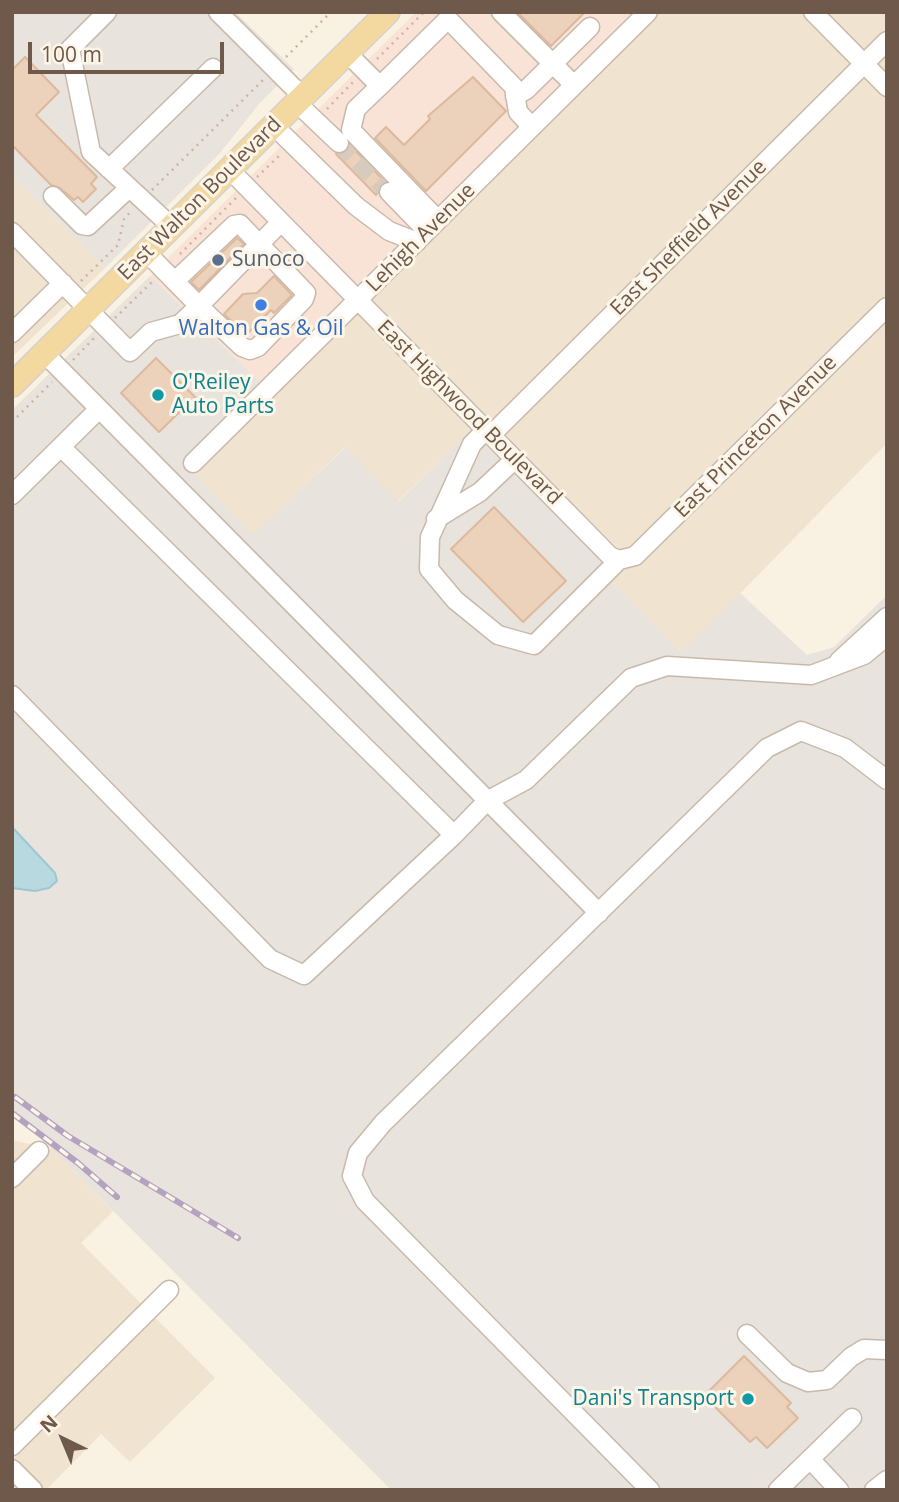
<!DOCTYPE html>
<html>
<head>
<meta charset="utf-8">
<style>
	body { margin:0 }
	#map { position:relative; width:899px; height:1502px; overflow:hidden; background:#f9f1e1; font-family:"Open Sans",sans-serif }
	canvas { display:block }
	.frame { position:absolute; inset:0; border:14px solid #6e594b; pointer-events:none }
	.north { position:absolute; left:28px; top:1404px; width:70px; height:70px; -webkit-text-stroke:5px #fdf5e7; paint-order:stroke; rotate:317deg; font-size:19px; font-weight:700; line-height:28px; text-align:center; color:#6e594b }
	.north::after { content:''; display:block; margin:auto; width:24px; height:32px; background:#6e594b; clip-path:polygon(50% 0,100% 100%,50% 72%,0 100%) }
	.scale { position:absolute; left:28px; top:42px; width:196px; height:32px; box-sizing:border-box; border:4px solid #6e594b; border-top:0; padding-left:9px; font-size:21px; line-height:24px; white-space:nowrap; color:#6e594b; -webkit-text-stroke:5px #fdf5e7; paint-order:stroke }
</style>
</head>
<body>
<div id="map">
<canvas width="899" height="1502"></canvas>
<div class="frame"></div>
<div class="north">N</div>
<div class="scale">100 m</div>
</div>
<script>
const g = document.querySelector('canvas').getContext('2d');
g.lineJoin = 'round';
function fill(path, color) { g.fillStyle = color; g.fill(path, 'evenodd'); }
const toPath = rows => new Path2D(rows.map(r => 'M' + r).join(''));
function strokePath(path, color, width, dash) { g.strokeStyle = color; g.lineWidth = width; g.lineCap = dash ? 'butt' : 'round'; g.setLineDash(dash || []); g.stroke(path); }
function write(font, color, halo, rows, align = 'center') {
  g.font = font + ' "Open Sans",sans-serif'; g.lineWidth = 6; g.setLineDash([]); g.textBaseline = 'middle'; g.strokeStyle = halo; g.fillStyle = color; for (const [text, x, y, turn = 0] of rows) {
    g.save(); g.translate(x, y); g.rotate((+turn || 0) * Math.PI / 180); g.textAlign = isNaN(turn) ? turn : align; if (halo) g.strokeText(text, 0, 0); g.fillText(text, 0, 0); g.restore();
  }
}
const residential = toPath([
	[658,12,887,12,887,443,682,653,611,580,621,570,622,552,485,417,398,501,345,447,252,536,194,474],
	[12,176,105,268,12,357],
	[12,1140,52,1149,113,1211,81,1243,215,1378,130,1462,101,1434,46,1490,12,1490]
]);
const commercial = toPath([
	[416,12,636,12,261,383,150,276]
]);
const industrial = toPath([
	[12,12,235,12,294,69,259,104,220,153,105,268,12,176],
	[150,276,261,383,183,462,252,535,346,447,399,501,472,429,605,564,621,571,612,581,681,652,740,593,807,655,834,647,887,595,887,1490,391,1490,12,1109,12,410]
]);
const water = toPath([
	[12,827,55,873,57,881,49,888,35,891,12,888,12,827]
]);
const building = toPath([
	[517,12,585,12,551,46,517,12],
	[25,57,59,92,36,115,97,177,91,184,96,189,83,202,78,197,74,200,60,188,51,185,12,145,12,70,25,57],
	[473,77,506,111,426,191,375,138,386,127,404,145,430,119,428,116,473,77],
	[350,145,385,182,376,195,336,154,343,154,350,145],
	[237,238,244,244,199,290,191,282,237,238],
	[274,276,292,295,274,313,271,310,246,335,224,314,243,294,257,293,274,276],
	[156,358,195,397,159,432,121,393,156,358],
	[494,507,566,581,523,622,451,549,494,507],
	[744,1356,791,1403,787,1407,798,1418,767,1448,756,1437,750,1442,704,1396,744,1356]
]);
const minorTunnel = toPath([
	[339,143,389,192]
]);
const path = toPath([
	[286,57,331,12],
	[377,59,424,12],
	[327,109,354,81],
	[257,177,282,153],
	[152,190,264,79],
	[180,254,237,197],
	[81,281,118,245,124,219,132,210],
	[115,318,153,281],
	[73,360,95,337],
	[12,422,52,382]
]);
const minor = toPath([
	[107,12,70,49,91,152,172,227],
	[218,12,303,97],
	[501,12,574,85],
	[813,12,887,87],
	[347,53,380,86,448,19,514,87,518,112,532,127],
	[380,86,356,109,351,130,438,220],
	[515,96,526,90,590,27],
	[297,103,339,143],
	[274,126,356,206,389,231,417,242],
	[109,169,213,68],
	[230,170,610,556,619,560,635,556,887,307],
	[389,192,427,231],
	[53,196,82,225,88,226,129,188],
	[12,232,130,352,151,332,180,324,199,306,242,347,250,350,258,347,304,299,306,293,240,224,234,225,175,281],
	[146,252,199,306,281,222],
	[12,333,63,283],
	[44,353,599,913],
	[486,430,472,444,430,537,429,569,455,600,498,635,534,645,619,560],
	[491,435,887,41],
	[193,463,648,12],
	[12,495,99,409],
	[436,519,480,492,515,459],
	[839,661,887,617],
	[12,695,270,959,304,975,454,835,61,447],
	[454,835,487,801,526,780,631,678,667,666,811,675,864,655,887,636],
	[12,1178,39,1151],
	[747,1334,787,1373,808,1382,827,1380,851,1357,864,1349,887,1350],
	[12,1446,169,1290],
	[12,1469,33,1490],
	[650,1490,365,1201,352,1176,358,1153,383,1123,767,748,801,731,845,748,887,780],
	[778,1490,810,1459],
	[839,1490,810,1459,852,1418],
	[874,1490,887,1480]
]);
const major = toPath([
	[12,385,388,12]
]);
const rail = toPath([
	[15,1097,68,1136,238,1238],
	[12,1113,78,1163,117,1197]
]);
const markers = [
	[218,260,7,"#5c6f8a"],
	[261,305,7,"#3f7fe0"],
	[158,395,7,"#0f9aa8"],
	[748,1399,7,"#0f9aa8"]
];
const streetNames = [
	["East Walton Boulevard",200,199,-45],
	["Lehigh Avenue",421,238,-45],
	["East Sheffield Avenue",689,238,-45],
	["East Highwood Boulevard",469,413,45],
	["East Princeton Avenue",756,437,-45]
];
const serviceNames = [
	["Sunoco",232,260]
];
const shopNames = [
	["Walton Gas & Oil",261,329]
];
const cultureNames = [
	["O'Reiley",172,383],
	["Auto Parts",172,407],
	["Dani's Transport",734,1399,"right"]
];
fill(residential, '#f0e3d0');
fill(commercial, '#f9e2d6');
fill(industrial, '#e8e3dc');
fill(water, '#b8d9e0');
strokePath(water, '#9fc7d1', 2);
fill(building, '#ecd1bb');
strokePath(building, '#ddb99d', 2);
strokePath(minorTunnel, '#d6cbbc', 18, [18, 9]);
strokePath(minor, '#c8b9aa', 21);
strokePath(major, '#d6d1cd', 26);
strokePath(path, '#d0b59f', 2.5, [2, 5]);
strokePath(minor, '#fff', 18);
strokePath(major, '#f3d89f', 23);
strokePath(rail, '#b4a2c1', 6);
strokePath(rail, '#fdf5e7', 3.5, [10]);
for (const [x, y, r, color] of markers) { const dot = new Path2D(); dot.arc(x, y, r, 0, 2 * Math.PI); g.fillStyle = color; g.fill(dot); strokePath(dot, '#fdf5e7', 2.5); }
write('21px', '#6e594b', '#fdf5e7', streetNames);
write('21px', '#4e5e75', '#fdf5e7', serviceNames, 'left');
write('21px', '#366cbe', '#fdf5e7', shopNames);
write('21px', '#0d838f', '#fdf5e7', cultureNames, 'left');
</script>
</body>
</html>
